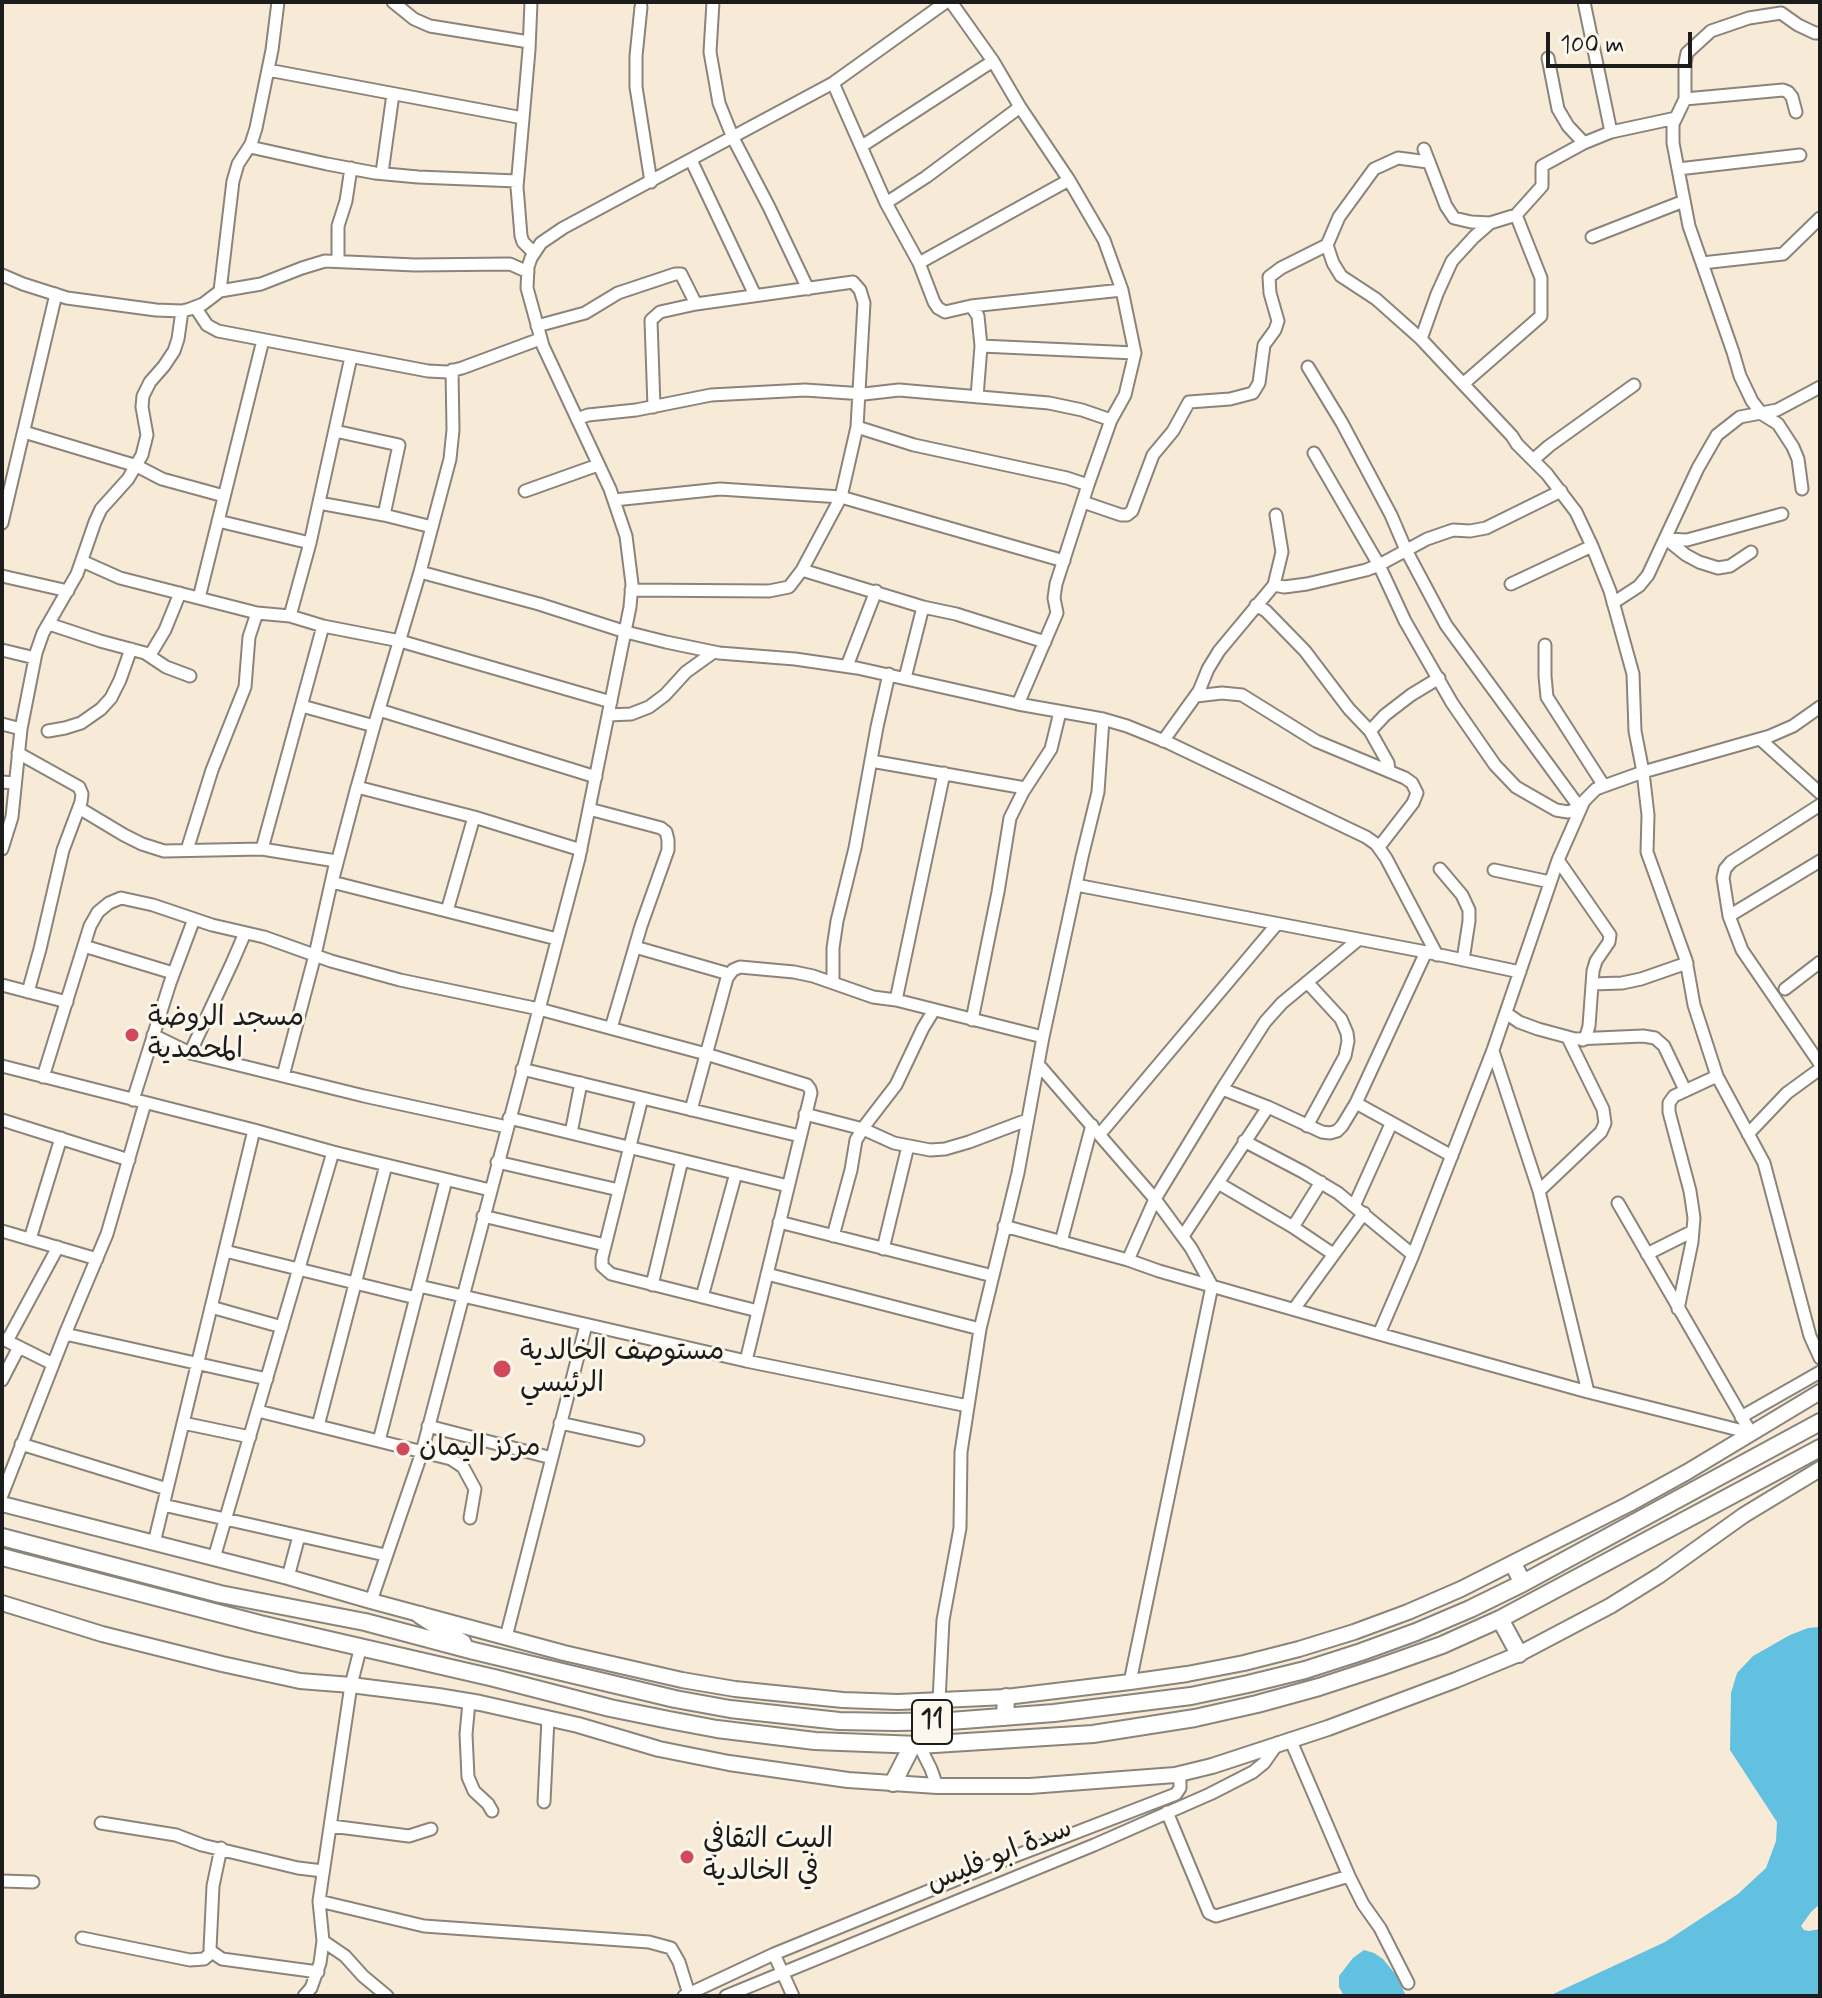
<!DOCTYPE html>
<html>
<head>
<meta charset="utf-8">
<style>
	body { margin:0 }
	#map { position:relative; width:1822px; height:1998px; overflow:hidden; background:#f7ebd7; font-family:Mynerve,sans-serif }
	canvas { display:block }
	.frame { position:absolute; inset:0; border:4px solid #1c1c1c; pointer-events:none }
	.scale { position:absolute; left:1546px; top:32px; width:146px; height:36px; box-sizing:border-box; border:4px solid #1c1c1c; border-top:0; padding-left:10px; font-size:24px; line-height:28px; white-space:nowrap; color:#1c1c1c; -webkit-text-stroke:6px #fbf7ec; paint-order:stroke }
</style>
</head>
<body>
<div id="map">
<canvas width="1822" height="1998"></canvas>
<div class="frame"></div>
<div class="scale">100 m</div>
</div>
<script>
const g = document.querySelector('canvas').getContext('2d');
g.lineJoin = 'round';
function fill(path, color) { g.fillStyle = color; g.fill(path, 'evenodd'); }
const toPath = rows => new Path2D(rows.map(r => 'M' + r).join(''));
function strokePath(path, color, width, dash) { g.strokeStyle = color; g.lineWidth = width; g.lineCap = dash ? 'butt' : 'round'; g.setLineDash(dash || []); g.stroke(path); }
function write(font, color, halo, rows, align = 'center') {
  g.font = font + ' Mynerve,"Playpen Sans Arabic",sans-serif'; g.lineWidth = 6; g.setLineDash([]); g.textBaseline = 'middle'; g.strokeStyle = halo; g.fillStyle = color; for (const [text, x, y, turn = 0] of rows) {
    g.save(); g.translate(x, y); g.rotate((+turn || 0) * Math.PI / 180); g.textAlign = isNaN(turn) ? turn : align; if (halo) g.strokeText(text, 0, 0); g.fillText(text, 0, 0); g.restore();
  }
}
const water = toPath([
	[1820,1627,1820,1904,1811,1912,1801,1926,1804,1930,1809,1931,1820,1929,1820,1996,1549,1996,1665,1942,1738,1894,1766,1868,1776,1841,1777,1822,1730,1750,1731,1693,1737,1673,1753,1656,1790,1635,1808,1628],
	[1364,1950,1374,1953,1383,1959,1396,1975,1406,1996,1344,1996,1339,1987,1339,1976,1353,1958]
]);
const minor = toPath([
	[393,2,414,19,430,26,529,42],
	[531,2,529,50,517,187,521,236,523,242,534,253],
	[713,2,710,52,719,103,733,138,769,207,808,289],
	[951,2,993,61,1020,107,1069,180,1104,240,1122,290,1135,353,1125,395,1111,420,1088,485,1056,584,1054,598,1057,613,1018,704],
	[1584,2,1611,132],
	[641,7,636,56,636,87,651,182],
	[1548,58,1558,109,1568,126,1584,143],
	[268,70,523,118],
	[833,83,886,203,919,263,934,302,938,308,945,312,971,306,1122,290],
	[1685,99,1783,90,1788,92,1792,97,1796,112],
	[862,146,993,61],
	[250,147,327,164,375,173,418,177,517,181],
	[1424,149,1446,206,1454,218,1471,222,1490,223,1516,215,1541,278,1541,316,1463,384],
	[691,160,755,295],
	[1428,162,1398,158,1374,169,1339,217,1327,245,1333,263,1341,276,1376,299,1421,339,1512,436,1517,444,1547,474,1576,512,1592,546,1610,591,1633,674,1635,731,1643,772,1648,815,1647,852,1686,960,1694,1005,1717,1076,1764,1163,1810,1336,1820,1358],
	[1678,169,1800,155],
	[382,173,393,94],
	[886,203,926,177,1020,107],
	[1516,215,1542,186,1542,166,1584,143,1611,132,1676,118],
	[1592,237,1684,201],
	[338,261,338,226,346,201,351,168],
	[919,263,1069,180],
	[1702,263,1783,254,1820,218],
	[2,275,23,284,67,298,156,310,182,311,190,309,203,304,220,291,233,181,238,164,251,144,256,128,272,50,278,2],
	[220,291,261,284,302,268,325,261,415,265,510,264,528,272],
	[971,306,978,316,981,346,977,397],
	[195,307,207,325,218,331,428,371,447,372,462,368,540,339],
	[537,326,585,313,618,293,675,274,681,274,696,304],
	[1421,339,1437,294,1452,261,1474,237,1490,223],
	[981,346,1135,353],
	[1308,367,1342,423,1391,515,1406,550,1446,625,1580,808,1568,812,1556,810,1516,787,1495,765,1452,703,1405,621,1379,565,1314,453],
	[654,407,651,320,660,312,696,304,853,282,860,290,864,303,857,427,841,497,1064,561],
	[577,419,588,415,636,410,711,395,805,390,864,394,899,390,1049,403,1082,410,1111,420],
	[857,427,914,445,1067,478,1088,485],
	[335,431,399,445,384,515],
	[24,432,137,466,162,479,224,496],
	[1533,460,1549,446,1634,385],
	[1802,489,1798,459,1793,447,1778,424,1762,414,1752,401,1740,376,1733,352,1689,226,1673,143,1673,124,1685,99,1685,63,1687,53,1711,31,1749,18,1781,13,1798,25,1815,33,1820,33],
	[525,491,598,465],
	[614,500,720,489,841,497,802,570,923,607,956,614,1045,642],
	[1083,502,1121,515,1127,515,1132,511,1153,455,1173,431,1189,402,1230,399,1253,393,1259,383,1264,345,1275,330,1278,321,1270,293,1269,277,1281,268,1327,245],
	[319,503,384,515,432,527],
	[218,521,310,543],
	[2,523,56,294],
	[1751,552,1730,566,1718,568,1699,562,1686,555,1666,539,1687,540,1782,514],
	[82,561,120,578,257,613,290,616,323,626,400,641,611,702],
	[420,572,539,604,626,632,666,642,719,653,795,659,857,668,1018,704,1103,719,1127,726,1169,743,1366,837,1376,844,1386,858,1437,955],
	[2,576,68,591],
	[1511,584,1592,546],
	[1274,585,1284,587,1307,584,1366,570,1379,565,1427,539,1453,530,1470,531,1486,528,1561,491],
	[631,590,769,591,789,587,802,570],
	[199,598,263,340],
	[1613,603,1639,586,1648,575,1698,468,1717,435,1740,417,1777,410,1820,387],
	[1256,605,1266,611,1305,651,1349,709,1370,731,1388,763,1389,771],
	[290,616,310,543,351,357],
	[49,624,100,641,145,653,166,667,190,676],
	[1545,645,1545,676,1547,697,1604,786],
	[2,650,35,658],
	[150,655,165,630,180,593],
	[847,666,876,591],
	[905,678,923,607],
	[1196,696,1222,693,1242,695,1316,741,1405,778,1412,783,1417,793,1413,803,1379,847],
	[302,706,374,726,420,572,450,459,453,430,452,370],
	[379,710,596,777],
	[608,715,631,714,649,707,665,695,686,672,714,652],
	[2,724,21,729],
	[48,731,65,728,81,723,101,709,111,698,120,680,131,649],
	[1370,731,1385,715,1411,695,1439,678],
	[1761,740,1820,793],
	[1163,741,1199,691,1208,669,1219,651,1274,585,1282,552,1276,515],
	[18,753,79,787,82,794,81,802,63,850,40,949,28,992],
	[871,761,1025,788],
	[2,782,15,783],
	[356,791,374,726],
	[1820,805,1731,862,1725,869,1723,878,1729,916,1742,950,1820,1064],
	[79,808,124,835,142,844,164,851,262,849,323,626],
	[589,809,661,828,666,832,668,840,668,850,641,926,611,1028],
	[2,849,12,817,21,729,36,653,43,633,77,574,95,522,101,509,128,479,142,455,147,435,142,407,143,396,150,382,164,366,174,351,178,339,182,311],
	[262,849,336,861,315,955,283,1076],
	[187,850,212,770,245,687,249,637,257,613],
	[1558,860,1610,935,1609,942,1596,961,1593,971,1589,1026,1586,1036,1583,1040],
	[1440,869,1462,895,1469,910,1469,921,1463,960],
	[1494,870,1550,882],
	[1076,885,1426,952,1520,972],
	[447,911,474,817],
	[1729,916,1820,861],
	[557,939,332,882,357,787,474,817,581,850],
	[84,946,173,973],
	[635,947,729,974],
	[1307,982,1341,1019,1347,1033,1348,1041,1345,1056,1307,1126],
	[833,983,833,948,837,921,855,848,877,727,889,674],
	[1592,984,1622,983,1641,979,1687,963],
	[2,985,67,1002],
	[1785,989,1820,962],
	[896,1000,944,773],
	[1506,1013,1519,1022,1538,1029,1575,1039,1643,1036,1655,1038,1664,1046,1685,1090],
	[972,1020,998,892,1010,818,1023,792,1051,749,1060,712],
	[153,1035,190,1053,364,1096,507,1127],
	[1493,1051,1539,1191,1588,1392],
	[190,1053,232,963,245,933],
	[1038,1064,1155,1199,1191,1248,1212,1286,1130,1682],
	[2,1066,254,1130,333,1152,490,1190],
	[522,1069,800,1136],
	[43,1077,90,926,98,912,109,903,121,898,153,905,212,925,264,937,331,961,400,980,539,1009,706,1054,807,1085,810,1089,811,1093,746,1361],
	[1222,1089,1268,1107,1322,1132,1330,1133,1337,1131,1342,1126,1356,1103,1426,952],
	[642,1098,602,1258,602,1266,611,1274,758,1311],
	[133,1100,170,983,194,919],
	[1356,1103,1452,1156],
	[691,1110,727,978,733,970,740,967,794,972,813,976,873,997,896,1000,1043,1037],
	[805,1114,863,1129,894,1143,930,1150,945,1149,969,1142,1027,1120],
	[509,1118,788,1186],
	[2,1120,129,1160],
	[571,1133,581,1083],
	[1100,1134,1277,924],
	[1748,1134,1787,1093,1820,1069],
	[1244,1141,1303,1172,1338,1193,1413,1255],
	[497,1162,619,1190],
	[1218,1183,1293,1227,1333,1254],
	[1539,1191,1601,1132,1605,1123,1603,1109,1568,1038],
	[1618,1203,1751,1433],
	[1354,1206,1391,1124],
	[483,1216,605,1245],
	[779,1222,993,1276],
	[1004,1226,1128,1260,1159,1271,1379,1334,1588,1392,1751,1433],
	[1293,1227,1321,1182],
	[2,1231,97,1259],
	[833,1236,851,1170,856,1140,866,1124,896,1085,923,1028,934,1010],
	[1183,1236,1268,1107],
	[30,1239,61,1138],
	[1061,1242,1092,1125],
	[883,1249,908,1146],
	[225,1251,416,1298],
	[1647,1254,1693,1231],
	[1128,1260,1155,1199,1222,1089,1265,1022,1282,1003,1358,940],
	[767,1274,980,1329],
	[652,1285,682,1160],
	[419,1286,746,1361,968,1406],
	[702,1297,736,1173],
	[211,1307,282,1327],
	[1294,1309,1364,1213],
	[1678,1309,1692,1242,1694,1218,1690,1191,1669,1112,1669,1103,1674,1096,1717,1076],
	[65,1334,267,1379],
	[1379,1334,1413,1255,1493,1050,1558,860,1584,801,1596,789,1604,786,1643,772,1770,736,1793,726,1820,707],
	[3,1339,53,1364],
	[7,1341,58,1247],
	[2,1380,19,1347],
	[258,1411,451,1459,463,1467,475,1489,470,1518],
	[1741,1417,1820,1372],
	[183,1423,250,1437],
	[560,1423,638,1440],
	[318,1426,386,1165],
	[428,1426,552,1458],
	[379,1441,446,1180],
	[21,1444,167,1489],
	[2,1495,65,1334,107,1234,145,1103],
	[163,1505,385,1555],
	[154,1543,254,1130],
	[214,1558,333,1152],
	[288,1577,299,1536],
	[371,1601,422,1452,579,858,630,607,632,584,626,536,610,489,543,346,527,288,528,267,531,258,541,243,563,228,833,83,946,2],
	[506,1637,586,1325],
	[939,1701,943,1620,960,1528,961,1452,980,1329,1018,1173,1043,1037,1082,857,1098,792,1103,719],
	[469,1702,466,1734,468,1777,474,1791,488,1804,492,1811],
	[1290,1739,1349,1876,1363,1904,1380,1928,1408,1983],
	[919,1745,931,1769,937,1786],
	[544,1802,548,1718],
	[1167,1812,1209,1913,1216,1916,1349,1876],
	[101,1823,176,1835,202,1845,298,1868,323,1871],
	[331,1826,409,1836,431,1829],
	[221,1848,213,1886,210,1949,212,1952,222,1959,318,1972],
	[2,1881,33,1882],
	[319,1901,424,1926,649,1942,671,1948,679,1962,689,1994],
	[82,1938,190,1960,204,1959,212,1952],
	[323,1941,345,1956,363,1976,387,1996],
	[774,1954,793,1996],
	[304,1996,311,1988,320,1963,323,1941,319,1901,351,1685,361,1646],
	[684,1996,774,1954,1002,1861,1176,1794,1180,1788,1180,1781,1175,1775],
	[726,1996,1094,1845,1210,1794,1253,1772,1264,1763,1278,1743]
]);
const major = toPath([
	[2,1504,288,1577,371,1601,564,1653,682,1680,735,1689,843,1700,898,1702,1006,1697,1130,1682,1187,1674,1244,1663,1299,1649,1354,1632,1408,1612,1461,1589,1629,1504,1687,1472,1820,1392],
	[2,1603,102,1634,222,1664,300,1681,351,1685,438,1696,480,1703,578,1725,659,1749,729,1763,848,1780,937,1786,1030,1786,1175,1775,1212,1766,1328,1728,1456,1680,1519,1654,1610,1606,1660,1575,1744,1515,1820,1469]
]);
const highway = toPath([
	[2,1537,220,1594,365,1622,474,1651,675,1699,730,1709,839,1721,895,1722,950,1721,1054,1713,1191,1696,1248,1684,1305,1670,1361,1652,1416,1632,1470,1609,1523,1583,1820,1422],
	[2,1557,260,1624,494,1678,610,1708,669,1720,717,1729,815,1741,919,1745,1093,1734,1195,1718,1257,1704,1319,1687,1380,1667,1442,1645,1500,1619,1820,1448],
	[1513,1564,1523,1583],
	[420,1615,463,1643],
	[1500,1619,1519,1654],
	[1005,1717,1006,1697],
	[893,1783,912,1746]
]);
const markers = [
	[132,1035,8,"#d1495b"],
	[502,1369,10,"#d1495b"],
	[403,1449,8,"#d1495b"],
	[687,1857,8,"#d1495b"]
];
const shields = [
	[932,1722,40]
];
const shieldNames = [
	["11",932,1722]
];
const poiNames = [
	["مسجد الروضة",148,1019],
	["المحمدية",148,1051],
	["مستوصف الخالدية",520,1353],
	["الرئيسي",520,1385],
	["مركز اليمان",419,1449],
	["البيت الثقافي",703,1841],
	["في الخالدية",703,1873]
];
const streetNames = [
	["سدة ابو فليس",1000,1857,-22]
];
fill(water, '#62c0e0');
strokePath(minor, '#8a847a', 15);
strokePath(major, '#8a847a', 18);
strokePath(highway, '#8a847a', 20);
strokePath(minor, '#fff', 11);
strokePath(major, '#fff', 14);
strokePath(highway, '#fff', 16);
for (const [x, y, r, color] of markers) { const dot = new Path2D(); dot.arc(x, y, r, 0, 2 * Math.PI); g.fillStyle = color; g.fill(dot); strokePath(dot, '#fbf7ec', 3); }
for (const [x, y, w] of shields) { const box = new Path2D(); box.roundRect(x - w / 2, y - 22, w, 44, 6); g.fillStyle = '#fbf7ec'; g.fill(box); strokePath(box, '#1c1c1c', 2); }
write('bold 26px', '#1c1c1c', null, shieldNames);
write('28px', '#1c1c1c', '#fbf7ec', poiNames, 'left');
write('28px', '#1c1c1c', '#fbf7ec', streetNames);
</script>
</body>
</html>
